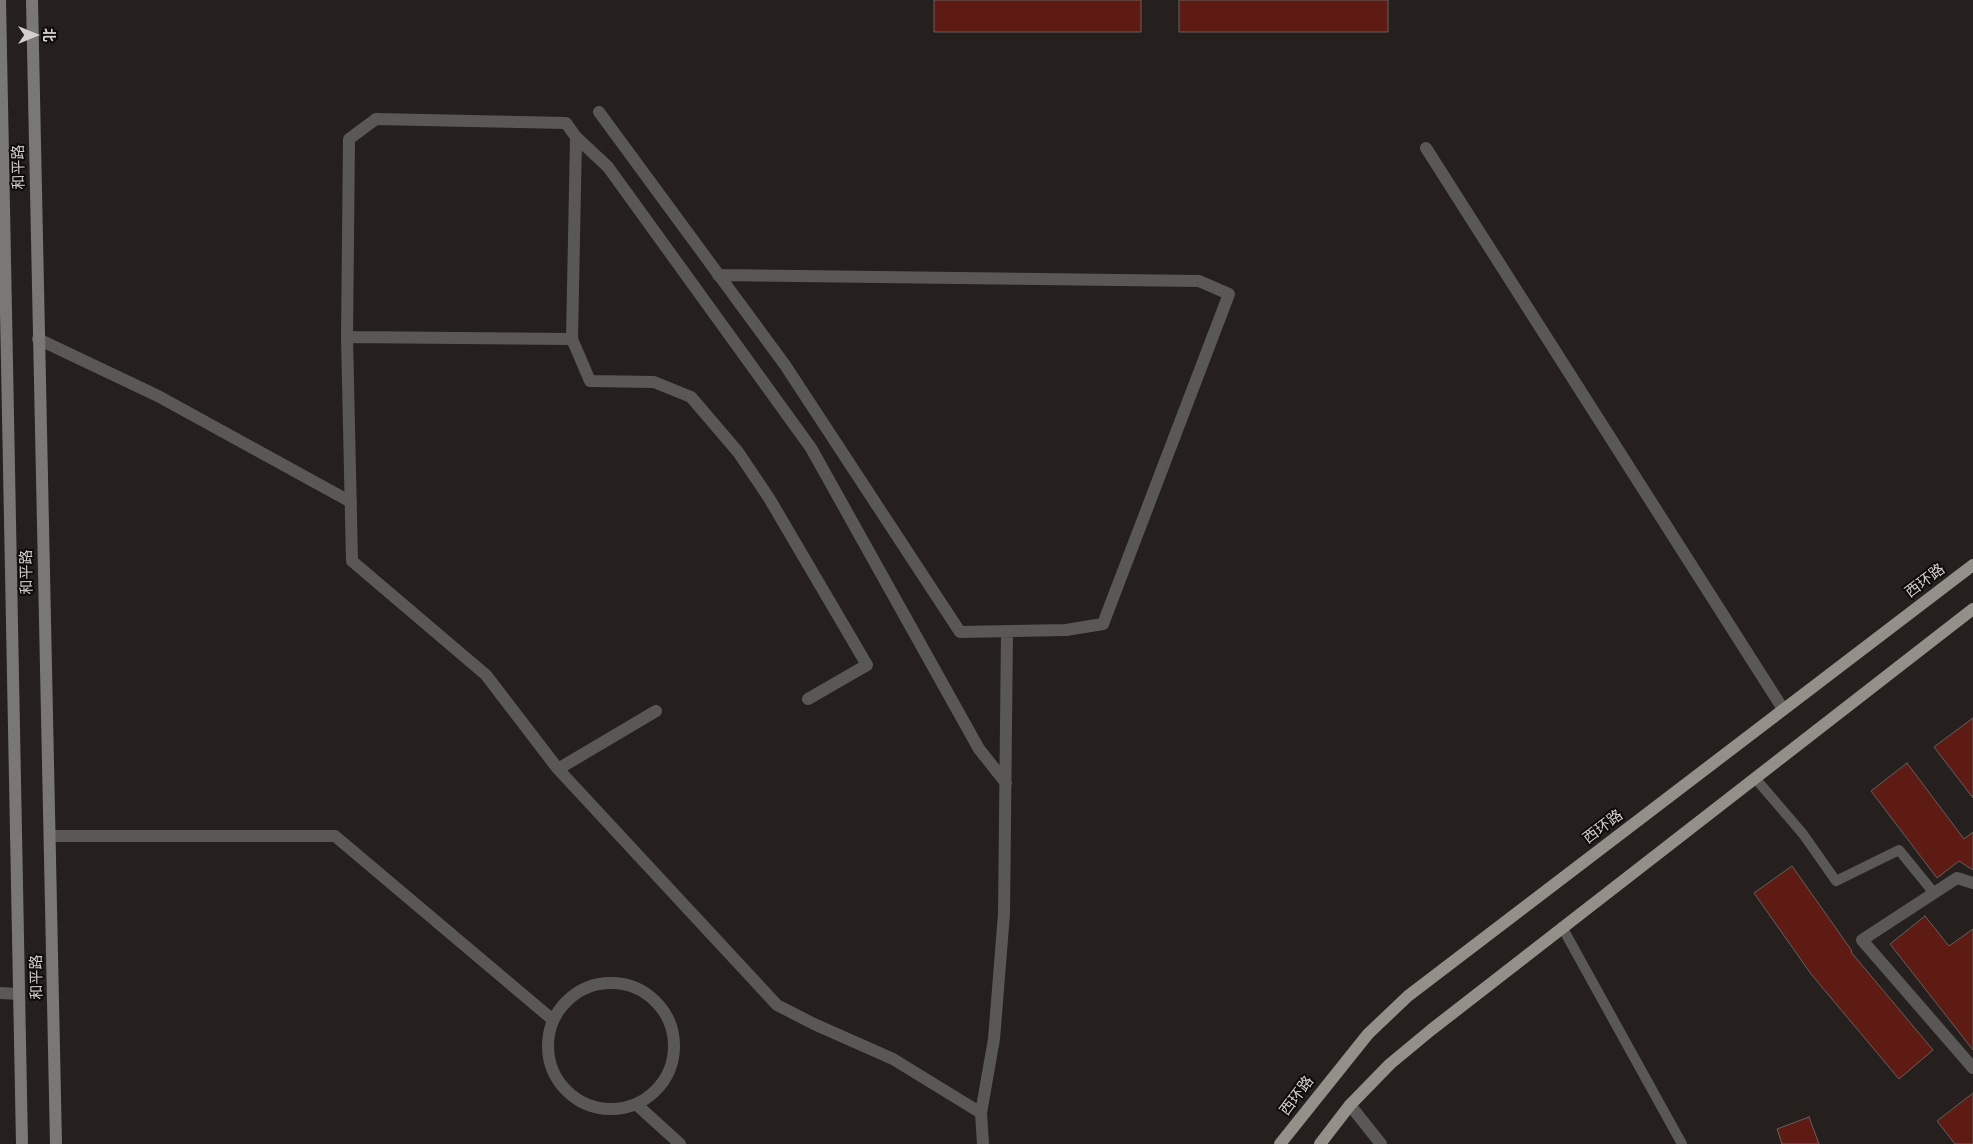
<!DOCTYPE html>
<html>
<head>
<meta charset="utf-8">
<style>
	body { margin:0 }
	#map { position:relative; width:1973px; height:1144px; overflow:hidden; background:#25201d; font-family:Literata,"Noto Sans SC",serif }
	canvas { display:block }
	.north { position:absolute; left:10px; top:10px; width:50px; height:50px; -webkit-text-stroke:4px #0d0a09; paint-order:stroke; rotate:90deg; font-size:14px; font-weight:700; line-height:20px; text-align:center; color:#d4d0ce }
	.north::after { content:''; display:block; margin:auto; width:18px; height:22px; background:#d4d0ce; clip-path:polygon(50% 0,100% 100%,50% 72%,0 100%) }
</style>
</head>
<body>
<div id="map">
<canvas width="1973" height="1144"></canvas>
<div class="north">北</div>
</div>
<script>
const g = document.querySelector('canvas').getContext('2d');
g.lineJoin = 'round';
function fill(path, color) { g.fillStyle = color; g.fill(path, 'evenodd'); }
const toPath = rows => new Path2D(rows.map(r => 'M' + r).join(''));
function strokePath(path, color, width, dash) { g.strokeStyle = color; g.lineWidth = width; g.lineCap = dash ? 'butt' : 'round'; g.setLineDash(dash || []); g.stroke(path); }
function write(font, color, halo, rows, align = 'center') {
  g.font = font + ' Literata,"Noto Sans SC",serif'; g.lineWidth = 4; g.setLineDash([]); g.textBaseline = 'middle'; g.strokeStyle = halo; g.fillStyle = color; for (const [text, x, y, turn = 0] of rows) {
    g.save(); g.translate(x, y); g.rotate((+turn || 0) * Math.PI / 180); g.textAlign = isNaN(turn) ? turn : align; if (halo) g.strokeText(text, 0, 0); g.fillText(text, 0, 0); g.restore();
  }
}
const building = toPath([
	[934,0,1141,0,1141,32,934,32,934,0],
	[1179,0,1388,0,1388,32,1179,32,1179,0],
	[1973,718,1973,798,1934,747,1973,718],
	[1907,763,1964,839,1973,832,1973,870,1959,861,1937,878,1871,791,1907,763],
	[1792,866,1852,951,1851,952,1933,1050,1899,1079,1811,974,1754,893,1792,866],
	[1925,916,1949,946,1973,929,1973,1050,1890,944,1925,916],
	[1973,1093,1973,1144,1955,1144,1937,1121,1973,1093],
	[1809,1117,1819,1144,1782,1144,1777,1129,1809,1117]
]);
const lane = toPath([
	[1755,778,1803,834,1836,881,1899,850,1934,893],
	[1562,927,1682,1144]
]);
const street = toPath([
	[599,112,785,365,960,632,1066,630,1103,624,1229,294,1199,281,718,275],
	[576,137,572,339,590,381,654,382,691,397,738,452,769,498,867,665,808,699],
	[1426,148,1783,709],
	[347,337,572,339],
	[38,339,158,396,351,502],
	[558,769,656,711],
	[50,836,335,836,553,1020],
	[1973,883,1957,878,1862,940,1973,1068],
	'548 1046a63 63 0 1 1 126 0a63 63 0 1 1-126 0Z',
	[0,993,19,994],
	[636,1104,680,1144],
	[1350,1105,1381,1144],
	[981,1113,893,1059,814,1024,777,1005,558,769,486,675,352,561,347,337,349,139,376,119,566,123,576,137,608,167,811,448,979,749,1006,783],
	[983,1144,981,1113,994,1039,1004,914,1007,631]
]);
const secondary = toPath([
	[0,0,22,1144],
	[32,0,56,1144]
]);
const primary = toPath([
	[1280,1144,1368,1034,1408,996,1973,565],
	[1320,1144,1350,1105,1390,1064,1431,1030,1973,609]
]);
const streetNames = [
	["和平路",19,167,-91],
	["和平路",27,572,-91],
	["西环路",1925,581,-37],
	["西环路",1603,827,-37],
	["和平路",37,977,-91],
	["西环路",1297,1096,-53]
];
fill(building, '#5e1b13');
strokePath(building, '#675f5e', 1);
strokePath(lane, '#5a5856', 10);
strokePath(street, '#5a5856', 12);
strokePath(secondary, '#7a7874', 12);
strokePath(primary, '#93908a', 12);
write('15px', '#d4d0ce', '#0d0a09', streetNames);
</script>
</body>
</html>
